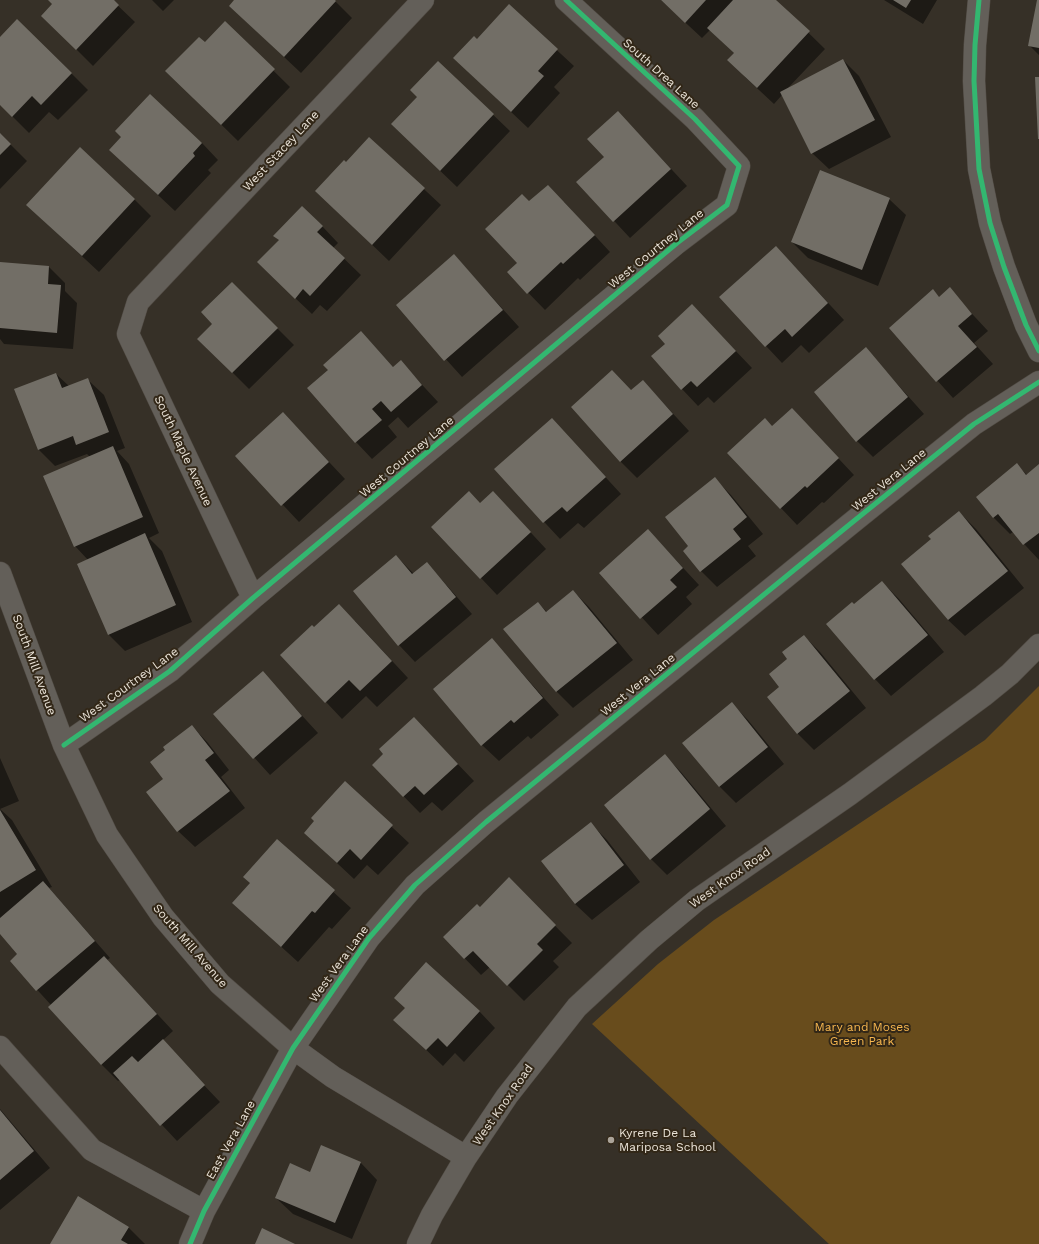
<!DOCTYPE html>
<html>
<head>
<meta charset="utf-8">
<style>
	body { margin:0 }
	canvas { display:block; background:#363027 }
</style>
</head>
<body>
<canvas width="1039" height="1244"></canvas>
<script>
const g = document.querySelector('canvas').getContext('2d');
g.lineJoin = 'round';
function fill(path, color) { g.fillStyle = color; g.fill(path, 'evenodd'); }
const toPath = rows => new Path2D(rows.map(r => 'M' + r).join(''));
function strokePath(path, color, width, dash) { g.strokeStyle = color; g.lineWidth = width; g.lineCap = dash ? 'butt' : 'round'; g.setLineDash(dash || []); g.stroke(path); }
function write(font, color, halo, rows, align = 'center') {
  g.font = font + ' "Work Sans",sans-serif'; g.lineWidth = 4; g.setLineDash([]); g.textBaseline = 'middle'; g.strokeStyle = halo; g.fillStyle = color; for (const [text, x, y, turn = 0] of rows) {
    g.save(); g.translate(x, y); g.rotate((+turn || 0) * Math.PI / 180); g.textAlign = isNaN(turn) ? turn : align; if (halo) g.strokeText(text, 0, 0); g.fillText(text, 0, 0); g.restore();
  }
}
const green = toPath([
	[1039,686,1039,1244,829,1244,592,1024,658,964,714,920,985,740]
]);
const shadow = toPath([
	[49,0,112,0,135,22,93,66,59,32,54,4],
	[152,0,174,0,163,11],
	[236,0,334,0,352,18,301,73,230,6],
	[661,0,775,0,825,49,788,88,843,60,859,76,891,137,829,169,812,153,782,95,774,104,745,77,735,54,710,30,702,38],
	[884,0,937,0,923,24],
	[1038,0,1039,0,1039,55,1029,45],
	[509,6,574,66,554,87,560,93,528,128,454,58,477,40],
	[225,23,290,87,238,141,183,87,205,44],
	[0,38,71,73,88,90,58,120,49,112,29,133,0,104],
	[438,62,510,131,457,187,409,141,418,97],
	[634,129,687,186,630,238,578,182],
	[0,134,27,161,0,189],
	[369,138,441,205,389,261,316,191,346,164],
	[202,143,218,160,208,170,211,173,175,211,127,166],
	[134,199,151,216,99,272,44,221],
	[889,199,906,215,878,286,808,258,792,242],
	[564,202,610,252,580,280,578,278,545,310,508,272,518,263,529,203],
	[322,226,338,243,333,248,361,275,327,311,320,305,312,314,275,279],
	[454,255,519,327,462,377,397,305],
	[0,263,49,267,65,283,65,291,77,303,73,349,4,344,0,339],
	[792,264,844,320,809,353,801,345,782,363,720,297,749,270,751,272],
	[232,283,294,345,249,389,199,339,214,324],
	[949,289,988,331,974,343,993,364,953,398,890,328,939,298],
	[692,305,752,368,714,403,708,397,698,406,682,389,666,344],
	[361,332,394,368,401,362,438,402,408,428,398,417,388,426,397,437,372,459,356,442,329,370],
	[866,349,924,414,873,457,857,441],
	[56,374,69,386,87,379,104,395,125,448,117,451,129,464,159,533,149,538,162,551,192,622,125,651,109,635,78,564,88,560,75,546,90,457,87,454,55,466,39,450],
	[643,381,689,431,637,478,620,461,632,391],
	[552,419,621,494,584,528,578,523,560,539,495,469],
	[808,426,854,475,824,503,822,502,797,525,729,453,772,427],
	[299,430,345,479,299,522,237,456],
	[1017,465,1027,475,1039,466,1039,560,1013,532,1010,534,994,518,977,497],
	[715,479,731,495,763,534,748,546,756,556,717,587,701,571,690,546],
	[480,504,509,509,546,549,497,595,433,527],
	[959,512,976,529,1024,588,965,636,948,620,903,564,932,539],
	[648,530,699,585,686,597,692,604,658,635,601,573],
	[396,556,414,574,427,563,472,614,415,662,399,645],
	[882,582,899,599,944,652,891,696,875,679,854,605],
	[573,591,589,607,633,660,573,708,557,692,505,629,538,603,547,612],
	[355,621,408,678,377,707,366,696,342,719,326,702,314,628],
	[804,636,820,652,866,708,814,750,798,734,768,697,781,687,789,659],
	[492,639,559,715,531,739,528,736,499,761,482,745],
	[263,673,318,733,270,775,215,714],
	[732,704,748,720,784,764,736,803,720,787,684,743],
	[192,726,208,743,229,770,221,777,245,808,195,847,178,831,165,779,167,750],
	[430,735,474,781,442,811,432,802,420,813,373,765],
	[665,756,681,772,726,826,667,875,651,859],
	[0,758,19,801,0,809,12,820,52,887,49,888,110,958,107,960,173,1031,162,1041,220,1102,177,1141,120,1080,118,1081,102,1065,49,1007,51,1005,11,961,19,954,0,932],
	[345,783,409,843,378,875,367,865,354,879,322,849],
	[591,824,607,840,640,882,592,920,575,904],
	[277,841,351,908,332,929,329,927,298,962,233,903,251,883],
	[509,879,572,943,553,961,559,967,524,1001,490,967,481,975,444,937,480,908],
	[479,1011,495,1028,464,1062,455,1053,443,1066,395,1020],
	[0,1109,50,1168,0,1210],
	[322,1146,361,1163,377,1180,352,1239,293,1214,276,1198,310,1173],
	[128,1227,145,1244,51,1244]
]);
const building = toPath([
	[48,0,114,0,119,5,76,50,41,16,52,4],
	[234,0,335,0,336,1,284,57,229,6],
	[661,0,706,0,685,23],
	[733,0,776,0,810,31,757,88,727,60,734,53,707,28],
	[893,0,911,0,906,8],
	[1037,0,1039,0,1039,48,1028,46],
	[509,4,558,49,538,71,544,76,511,112,453,58,474,36,477,39],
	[17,19,72,73,41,105,32,96,12,117,0,105,0,37],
	[225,21,275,69,221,125,165,71,199,37,205,42],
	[843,59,875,120,811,154,780,92],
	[438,61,494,114,440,171,391,124,417,97,410,90],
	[1035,77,1039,77,1039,139,1038,139],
	[150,94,202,143,193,153,195,156,158,195,109,150,121,137,115,131],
	[618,111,671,169,613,222,576,182,604,157,587,139],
	[0,133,11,144,0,155],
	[369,137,425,188,372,245,315,191,344,160,346,162],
	[80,147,135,199,82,256,26,205],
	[820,170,890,198,862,270,791,242],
	[548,185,595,235,563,264,561,262,527,294,507,272,517,263,485,229,522,194,529,201],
	[302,206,323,226,317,232,345,258,310,296,303,289,295,299,257,262,279,240,273,236],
	[776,246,828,303,792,337,785,329,765,347,719,297],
	[454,254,503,310,444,361,396,305],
	[0,262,49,266,48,284,61,285,57,333,0,328],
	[232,282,278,328,232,373,197,339,212,324,201,312],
	[950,287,972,314,958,326,977,347,936,382,889,328,933,289,939,297],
	[692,304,736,351,697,387,691,381,681,390,651,356,665,344,658,336],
	[361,331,393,367,401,360,422,385,391,412,381,401,372,409,382,420,355,443,307,388,328,370,323,365],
	[866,347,908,397,856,442,814,392],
	[612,370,631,390,643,380,673,414,620,462,571,407],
	[56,373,62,388,88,378,109,432,76,445,73,436,38,450,14,389],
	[792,408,839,458,807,488,805,486,780,509,727,453,765,418,772,426],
	[283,412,329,462,281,506,235,456],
	[552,418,606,477,567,512,562,507,543,523,494,469],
	[113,446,143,517,74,547,43,476],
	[1017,463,1026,475,1039,464,1039,533,1023,545,998,514,993,518,976,497],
	[715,477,747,517,733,529,741,539,700,572,683,551,688,546,665,517],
	[469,491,480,503,493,491,531,532,480,579,431,527],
	[959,511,1008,571,948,620,901,564,931,539,928,536],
	[648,529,683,568,670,580,677,587,640,619,599,573],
	[145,533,176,605,108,635,77,564],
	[396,555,412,574,427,562,456,597,398,646,353,591],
	[882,581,928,635,874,680,826,624,852,602,854,604],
	[573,590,617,643,556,692,503,629,538,602,546,612],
	[339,604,392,661,360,691,349,680,325,703,280,655,312,625,314,627],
	[804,635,850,691,797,734,767,697,779,687,769,674,787,659,782,652],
	[492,638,543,698,514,723,511,720,481,746,433,689],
	[263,671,302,716,253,759,213,714],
	[732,702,768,747,719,787,682,743],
	[414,717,458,764,424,795,415,786,403,797,372,765,383,754,379,749],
	[192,725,214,753,205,760,230,791,177,832,146,792,163,779,150,762,165,750,163,747],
	[665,754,710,809,650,860,604,805],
	[345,781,393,825,361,860,350,849,337,863,304,833,314,821,311,818],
	[0,810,36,870,0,892],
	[591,822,624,865,575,904,541,861],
	[277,839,335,890,315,913,312,911,281,947,232,903,250,883,243,877],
	[509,877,556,925,537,944,543,950,507,986,473,951,464,959,443,937,477,904,480,907],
	[43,881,95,941,36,991,10,961,17,954,0,934,0,918],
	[104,956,157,1014,101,1065,48,1007],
	[426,962,480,1011,447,1047,438,1038,426,1050,393,1020,405,1008,394,998],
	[163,1039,205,1085,160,1126,113,1073,132,1056,138,1062],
	[0,1110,34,1151,0,1180],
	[321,1145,361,1162,335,1223,275,1198,290,1163,310,1172],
	[78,1196,129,1227,121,1240,128,1244,50,1244],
	[262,1228,295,1244,255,1244]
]);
const street = toPath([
	[0,573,64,745,107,835,163,917,220,984,293,1048,333,1077,466,1157],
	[253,598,128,334,138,302,423,0],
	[64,745,170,671,253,598,677,243,727,205,739,166,695,119,566,0],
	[0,1047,92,1150,204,1211],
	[190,1244,204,1211,293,1048,369,938,415,885,486,822,849,525,974,424,1039,382],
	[418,1244,432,1215,466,1157,507,1096,577,1007,649,940,697,900,850,794,983,696,1010,674,1039,645]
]);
const secondary = toPath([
	[979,0,975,45,974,81,979,169,990,223,1004,267,1026,325,1039,351]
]);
const cycleway = toPath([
	[979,0,975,45,974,81,979,169,990,223,1004,267,1026,325,1039,351],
	[64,745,170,671,253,598,677,243,727,205,739,166,695,119,566,0],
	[190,1244,204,1211,293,1048,369,938,415,885,486,822,849,525,974,424,1039,382]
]);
const markers = [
	[611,1140,4,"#aba49a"]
];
const streetNames = [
	["South Drea Lane",661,74,42],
	["West Stacey Lane",281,151,-47],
	["West Courtney Lane",656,249,-39],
	["South Maple Avenue",183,451,65],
	["West Courtney Lane",407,457,-40],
	["West Vera Lane",889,480,-39],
	["South Mill Avenue",34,665,70],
	["West Courtney Lane",129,685,-36],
	["West Vera Lane",638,685,-39],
	["West Knox Road",730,878,-35],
	["South Mill Avenue",190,946,49],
	["West Vera Lane",339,964,-54],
	["West Knox Road",503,1105,-55],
	["East Vera Lane",231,1140,-61]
];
const parkNames = [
	["Mary and Moses",862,1027],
	["Green Park",862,1041]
];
const poiNames = [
	["Kyrene De La",619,1133],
	["Mariposa School",619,1147]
];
fill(green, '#684c1c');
fill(shadow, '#0007');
fill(building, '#726e66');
strokePath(street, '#524c45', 23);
strokePath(secondary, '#524c45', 23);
strokePath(street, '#635f59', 22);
strokePath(secondary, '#635f59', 22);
strokePath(cycleway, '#33b770', 5);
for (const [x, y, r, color] of markers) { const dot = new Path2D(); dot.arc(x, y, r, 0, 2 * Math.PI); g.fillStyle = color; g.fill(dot); strokePath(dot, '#322717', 1.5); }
write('12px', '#eae3d8', '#322717', streetNames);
write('12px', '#f7b74f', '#322717', parkNames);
write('12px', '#eae3d8', '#322717', poiNames, 'left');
</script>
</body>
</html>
